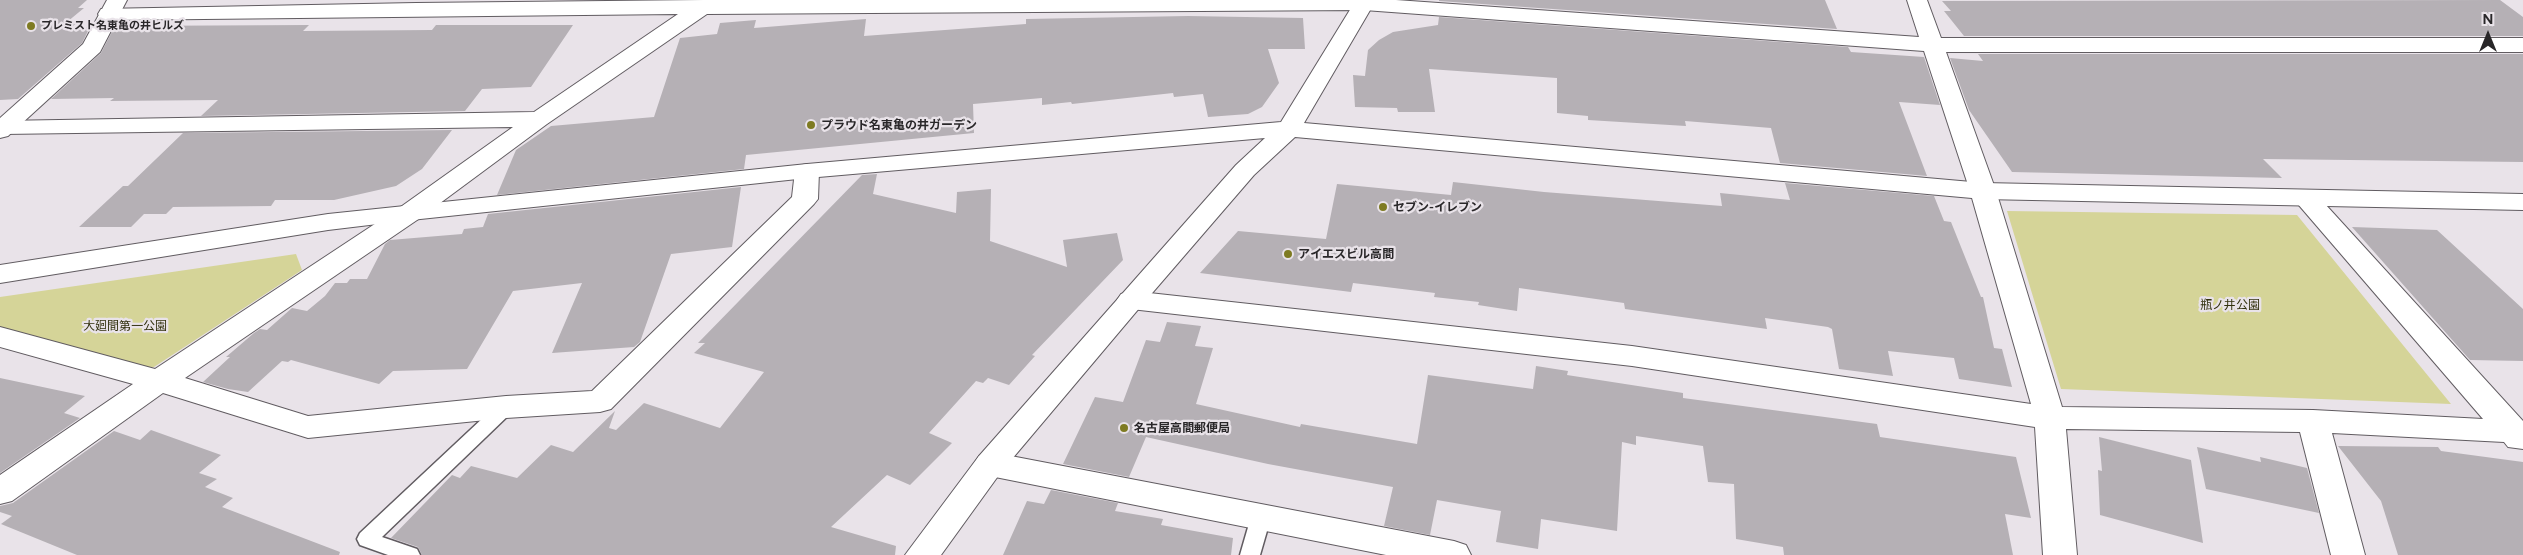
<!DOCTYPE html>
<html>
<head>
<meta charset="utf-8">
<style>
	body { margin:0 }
	#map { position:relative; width:2523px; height:555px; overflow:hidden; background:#e9e3e9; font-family:Figtree,sans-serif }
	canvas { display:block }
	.north { position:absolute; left:2463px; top:10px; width:50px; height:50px; -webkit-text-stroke:4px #e9e3e9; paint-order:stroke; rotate:0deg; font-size:14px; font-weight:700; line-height:20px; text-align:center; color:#292729 }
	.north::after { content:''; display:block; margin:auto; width:18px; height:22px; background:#292729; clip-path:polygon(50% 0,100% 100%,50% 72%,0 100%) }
</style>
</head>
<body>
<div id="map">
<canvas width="2523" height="555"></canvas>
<div class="north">N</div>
</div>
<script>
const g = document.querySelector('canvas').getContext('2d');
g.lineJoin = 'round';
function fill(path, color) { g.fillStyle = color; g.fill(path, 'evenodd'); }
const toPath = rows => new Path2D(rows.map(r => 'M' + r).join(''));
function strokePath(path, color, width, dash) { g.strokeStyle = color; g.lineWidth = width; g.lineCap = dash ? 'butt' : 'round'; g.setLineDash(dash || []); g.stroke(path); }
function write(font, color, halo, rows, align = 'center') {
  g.font = font + ' Figtree,"Noto Sans JP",sans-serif'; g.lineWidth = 4.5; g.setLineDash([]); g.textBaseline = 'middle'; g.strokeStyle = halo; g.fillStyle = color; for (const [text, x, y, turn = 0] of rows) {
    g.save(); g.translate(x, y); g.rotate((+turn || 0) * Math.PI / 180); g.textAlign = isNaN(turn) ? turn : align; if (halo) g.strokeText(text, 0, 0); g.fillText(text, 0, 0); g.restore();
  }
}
const green = toPath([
	[2007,211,2297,215,2451,404,2061,389],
	[296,254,302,270,154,367,121,375,0,340,0,297]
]);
const building = toPath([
	[0,0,87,0,78,8,84,8,67,22,78,22,72,27,90,27,82,43,18,99,0,100],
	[1439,0,1825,0,1837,29,1439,1],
	[2500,0,2523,17,2523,36,1964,36,1944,11,1951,11,1942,1],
	[1188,16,1303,18,1305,49,1268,49,1279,83,1262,107,1248,114,1208,117,1203,94,1174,97,1173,93,1072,104,1071,102,1042,105,1042,98,973,104,974,133,746,155,744,169,497,195,516,150,551,126,654,117,680,38,717,34,720,23,756,20,754,28,866,19,864,36,1026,24,1026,19],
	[1439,17,1848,47,1851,52,1924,57,1940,105,1899,102,1927,176,1780,163,1771,128,1685,121,1686,126,1588,120,1588,116,1557,113,1557,78,1429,69,1435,112,1398,112,1397,108,1355,107,1353,75,1365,76,1368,50,1379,40,1393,32,1438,25],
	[309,25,303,31,432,30,436,25,573,25,531,87,482,89,465,111,201,116,218,100,110,101,114,98,51,99,101,53,115,26],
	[1978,54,2523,54,2523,162,2263,159,2282,178,2012,172,1969,110,1950,58,1983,61],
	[452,130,422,169,396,186,334,200,275,200,271,206,173,207,166,214,144,214,131,227,79,227,123,186,128,186,183,133],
	[877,174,873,194,956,213,957,192,991,189,990,241,1067,267,1063,240,1117,233,1123,260,1032,355,1035,356,1009,385,988,378,983,383,976,381,929,433,952,443,910,485,887,475,831,527,896,546,895,555,422,555,418,547,391,538,452,475,460,478,471,466,517,478,551,445,573,452,615,411,609,428,616,430,644,403,720,428,764,372,694,353,705,343,698,343,862,175],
	[1453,182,1544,192,1722,206,1720,193,1790,200,1785,183,1934,196,1944,221,1951,222,1981,297,1983,297,1994,348,2002,349,2012,387,1959,379,1954,358,1888,351,1893,376,1839,369,1832,329,1828,327,1765,318,1767,329,1625,309,1624,303,1519,288,1517,311,1478,305,1479,302,1434,297,1435,293,1353,283,1351,292,1200,273,1238,231,1326,239,1337,184,1451,195],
	[741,187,732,247,671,254,640,342,634,347,552,353,582,283,513,291,467,369,393,371,379,384,291,360,288,362,282,361,248,392,228,389,203,382,230,357,226,357,254,333,260,329,267,330,292,308,307,311,325,296,335,283,347,283,350,279,367,279,385,244,390,240,462,234,464,229,483,227,488,214],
	[2352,227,2437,230,2523,309,2523,361,2470,360],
	[1167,322,1201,326,1195,346,1213,348,1196,404,1300,427,1301,424,1417,444,1428,375,1533,389,1536,366,1568,371,1567,375,1683,393,1683,398,1877,424,1880,437,2016,457,2031,518,2005,514,2013,555,1784,555,1783,547,1736,539,1734,484,1708,482,1703,446,1636,436,1636,445,1622,442,1617,531,1541,519,1538,549,1496,542,1501,511,1437,500,1430,535,1384,526,1393,487,1268,464,1146,437,1129,477,1063,464,1095,397,1123,402,1146,340,1160,342],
	[0,378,85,396,64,413,80,418,0,473],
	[151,430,221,455,199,473,217,479,205,487,233,498,222,507,340,552,339,555,77,555,1,524,12,516,0,512,0,506,13,503,114,431,140,440],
	[2099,437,2191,460,2203,543,2100,515,2098,470,2102,471],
	[2338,446,2438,447,2441,451,2523,462,2523,555,2398,555,2381,501],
	[2197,447,2261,462,2260,457,2307,468,2319,513,2206,489],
	[1051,490,1118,503,1115,511,1163,519,1161,525,1233,538,1231,555,1003,555,1027,501,1044,504]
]);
const lane = toPath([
	[506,401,512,402,515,407,512,412,382,537,417,549,420,555,388,555,360,545,357,539,360,533,500,402,506,401],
	[1261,509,1268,512,1271,517,1260,555,1240,555,1251,517,1254,512,1261,509]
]);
const street = toPath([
	[703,0,1396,0,1919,37,1907,0,1927,0,1941,38,2523,38,2523,52,1946,52,1996,191,2062,407,2313,410,2483,419,2297,203,2293,198,2297,193,2306,190,2315,193,2523,421,2523,449,2508,447,2504,442,2332,433,2365,555,2331,555,2300,432,2066,429,2077,555,2043,555,2035,427,1632,366,1131,309,1121,306,1117,300,1121,294,1131,291,1632,346,2031,404,1970,191,1924,51,1364,10,707,14,547,124,420,218,185,378,308,416,506,396,592,391,792,197,795,171,798,166,807,164,816,166,819,171,818,199,814,204,611,409,600,412,506,418,308,438,163,393,12,501,0,504,0,475,133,384,0,347,0,327,155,369,402,206,513,127,3,134,0,133,0,121,534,112,678,14,109,20,101,19,98,14,101,9,416,3,703,0],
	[990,452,1454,541,1466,545,1471,555,1386,555,990,476,979,472,974,464,979,456,990,452]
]);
const secondary = toPath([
	[107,0,127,0,100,52,8,136,0,138,0,118,83,44,107,0],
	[1356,0,1376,0,1304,123,1983,183,2523,194,2523,210,1983,199,1295,137,1254,175,1141,306,1001,472,941,555,905,555,979,456,1236,165,1265,138,807,178,411,220,328,230,0,283,0,265,328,214,807,164,1281,122,1356,0]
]);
const markers = [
	[31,26,5,"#7e7b22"],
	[811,125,5,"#7e7b22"],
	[1383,207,5,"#7e7b22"],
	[1288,254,5,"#7e7b22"],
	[1124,428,5,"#7e7b22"]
];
const farPoinames = [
	["プレミスト名東亀の井ヒルズ",41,26]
];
const poiNames = [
	["プラウド名東亀の井ガーデン",821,125],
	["セブン-イレブン",1393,207],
	["アイエスビル高間",1298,254],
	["名古屋高間郵便局",1134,428]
];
const parkNames = [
	["瓶ノ井公園",2230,305],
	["大廻間第一公園",125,326]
];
fill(green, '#d5d498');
fill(building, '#b5b0b5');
strokePath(lane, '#615c61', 3);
strokePath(street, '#615c61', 2);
strokePath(secondary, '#615c61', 2);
fill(lane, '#fff');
fill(street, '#fff');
fill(secondary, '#fff');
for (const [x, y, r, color] of markers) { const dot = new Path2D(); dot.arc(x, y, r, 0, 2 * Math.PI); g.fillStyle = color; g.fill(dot); strokePath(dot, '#e9e3e9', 2); }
write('bold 11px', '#292729', '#e9e3e9', farPoinames, 'left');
write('bold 12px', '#292729', '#e9e3e9', poiNames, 'left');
write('12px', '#32310e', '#e9e3e9', parkNames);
</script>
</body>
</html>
